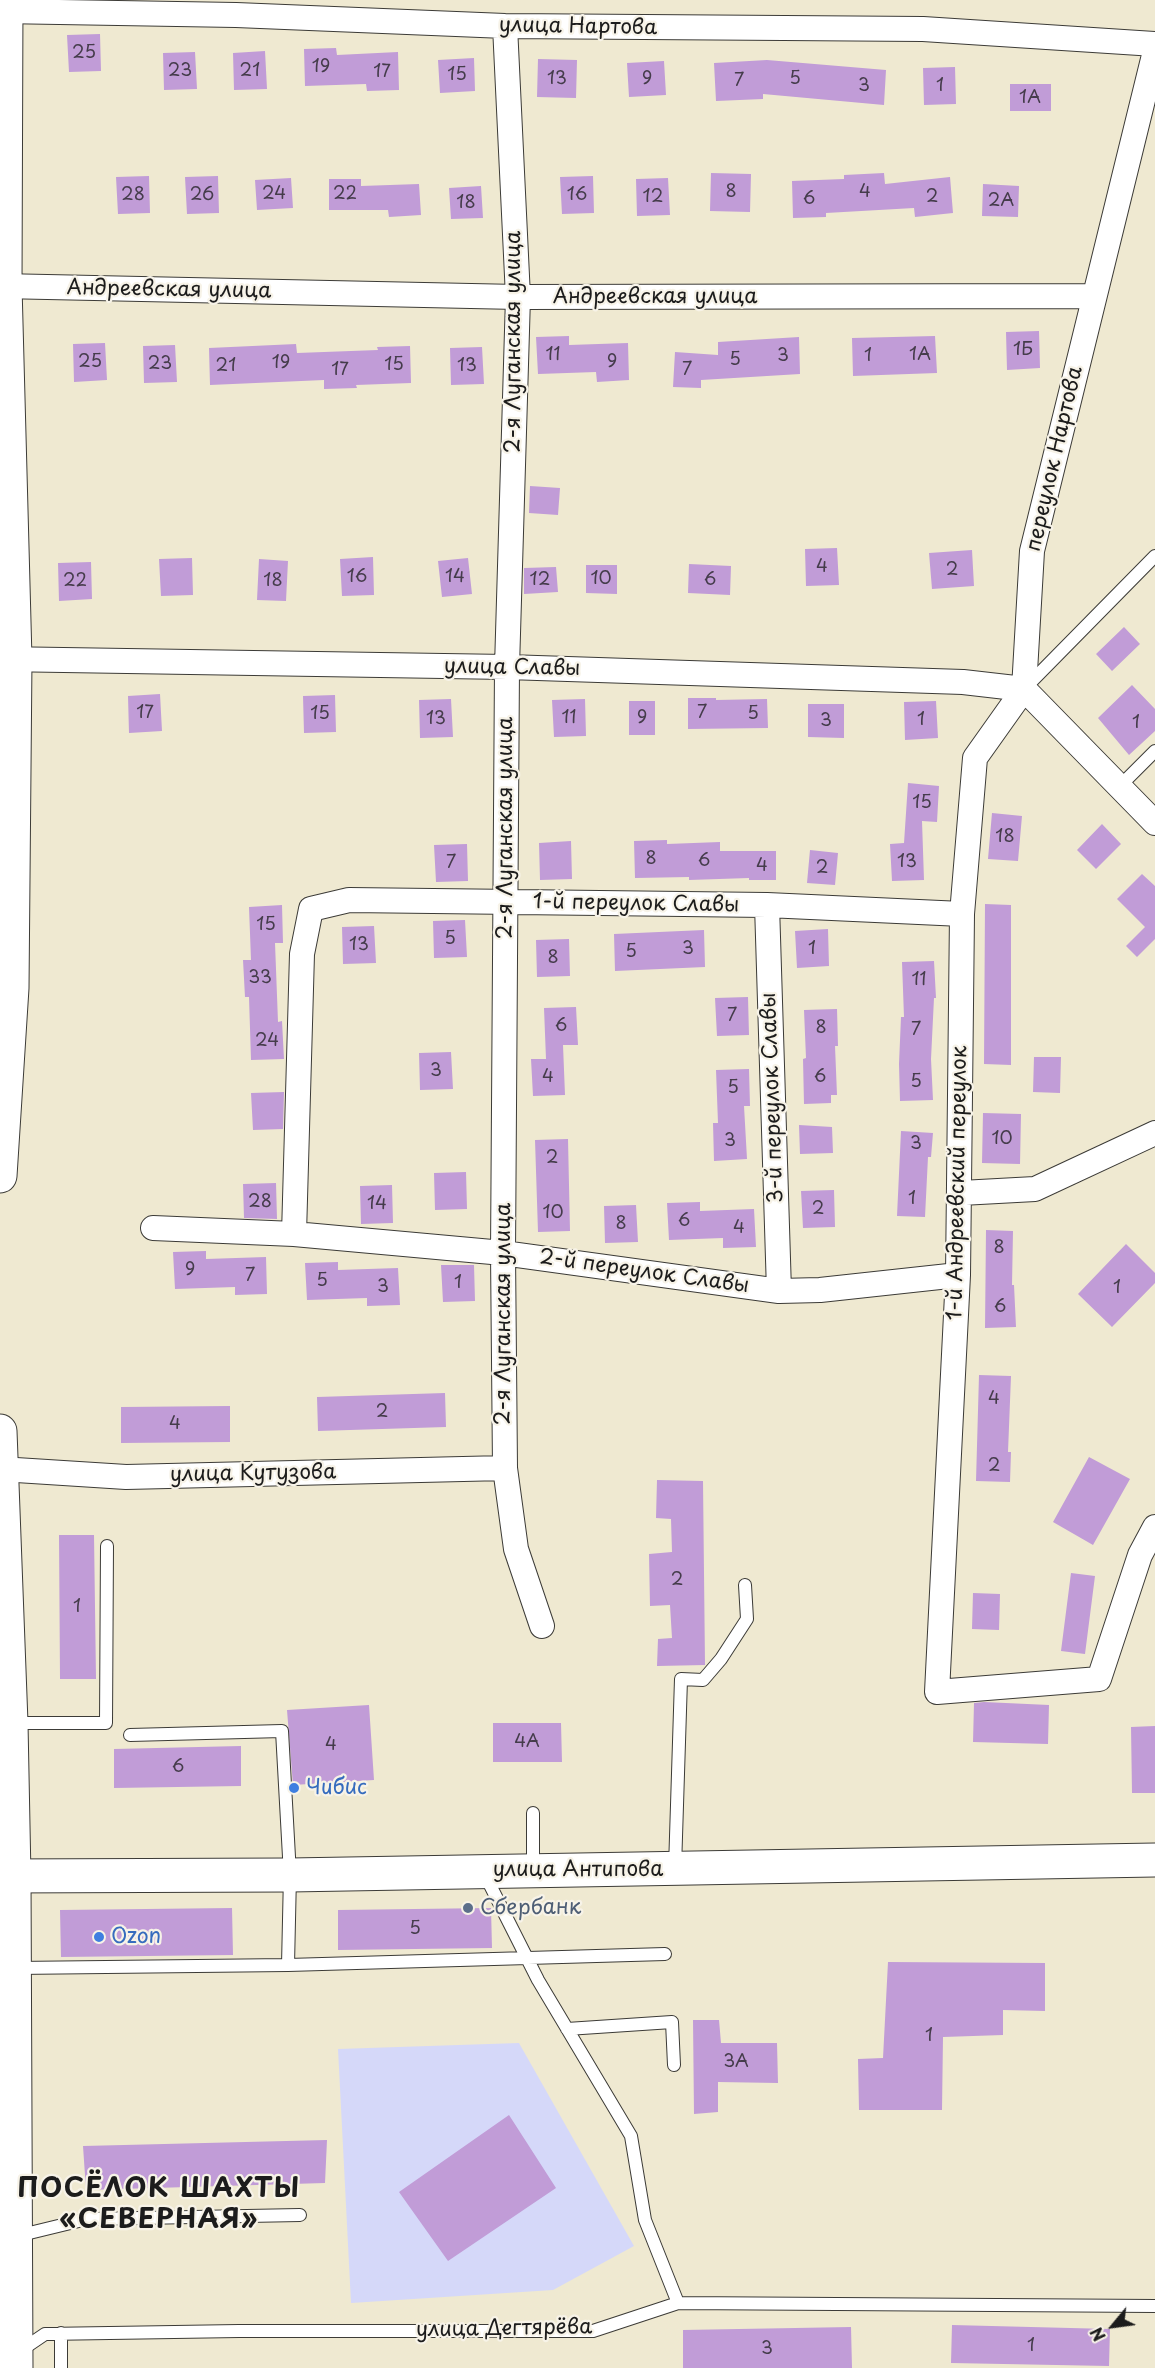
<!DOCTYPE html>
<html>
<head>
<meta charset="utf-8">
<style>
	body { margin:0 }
	#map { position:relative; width:1155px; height:2368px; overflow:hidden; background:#efe9d1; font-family:"Playpen Sans",sans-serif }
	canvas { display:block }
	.north { position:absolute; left:1083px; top:2296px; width:60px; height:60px; -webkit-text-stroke:4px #f7f3e8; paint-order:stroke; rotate:241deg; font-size:16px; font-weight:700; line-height:24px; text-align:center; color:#1c1c1c }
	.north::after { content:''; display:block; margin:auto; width:21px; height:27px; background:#1c1c1c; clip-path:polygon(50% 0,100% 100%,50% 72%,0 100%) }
</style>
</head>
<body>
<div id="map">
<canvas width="1155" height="2368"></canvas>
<div class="north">N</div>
</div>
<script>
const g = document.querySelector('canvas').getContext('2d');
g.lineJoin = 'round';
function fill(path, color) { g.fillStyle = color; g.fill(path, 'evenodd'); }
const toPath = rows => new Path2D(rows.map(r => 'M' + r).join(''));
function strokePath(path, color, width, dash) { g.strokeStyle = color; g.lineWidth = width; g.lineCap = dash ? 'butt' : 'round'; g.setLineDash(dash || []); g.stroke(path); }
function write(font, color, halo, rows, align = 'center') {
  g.font = font + ' "Playpen Sans",sans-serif'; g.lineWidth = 4.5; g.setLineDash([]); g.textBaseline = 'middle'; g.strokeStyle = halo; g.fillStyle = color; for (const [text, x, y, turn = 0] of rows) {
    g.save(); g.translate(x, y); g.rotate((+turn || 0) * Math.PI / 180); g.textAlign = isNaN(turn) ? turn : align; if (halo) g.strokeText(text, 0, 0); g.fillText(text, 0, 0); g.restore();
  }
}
const built = toPath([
	[519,2043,634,2246,553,2290,351,2303,338,2049]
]);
const building = toPath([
	[100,34,101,71,69,72,67,35],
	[336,48,337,55,398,52,399,90,367,91,366,84,305,86,304,49],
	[265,51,267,89,234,90,233,53],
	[195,52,197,89,164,90,163,53],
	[474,58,475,91,440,93,438,60],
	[538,59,577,60,576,98,537,97],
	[767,60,886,70,884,105,763,94,763,99,716,101,714,63],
	[664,61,666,95,629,97,627,63],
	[955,67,956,104,924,105,923,68],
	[1010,84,1051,84,1051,111,1010,111],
	[711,173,751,174,750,212,710,211],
	[884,173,885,184,950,177,953,213,915,217,914,208,826,213,826,217,793,218,792,181,844,179,844,175],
	[149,176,150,213,118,214,116,177],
	[218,176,219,213,187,214,185,177],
	[593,176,594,213,562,214,560,177],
	[291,178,293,208,257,210,255,180],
	[668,178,670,215,637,216,636,179],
	[329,179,361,179,361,186,419,184,421,215,389,217,388,210,329,210],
	[983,184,1019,186,1018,217,982,216],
	[481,186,483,218,451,219,449,188],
	[1039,331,1040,368,1007,370,1006,332],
	[569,336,569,345,628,343,629,380,597,382,596,372,538,374,536,337],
	[935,336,937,373,853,376,852,338],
	[799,337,800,374,701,380,701,388,673,387,675,352,718,355,718,342],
	[105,343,107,380,74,382,73,344],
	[296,344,297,353,378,350,377,347,410,346,411,383,356,385,357,388,324,389,324,380,210,385,209,348],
	[175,345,177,382,144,383,143,346],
	[482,347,484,384,451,385,450,348],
	[530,486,560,488,558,515,529,513],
	[837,548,839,585,806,586,805,549],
	[972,550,974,586,932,589,929,553],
	[373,557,374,595,342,596,340,559],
	[192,558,193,595,161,596,159,559],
	[468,558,472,594,442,597,438,561],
	[259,559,288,561,286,601,257,600],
	[91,562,92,599,59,601,58,563],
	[689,564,731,566,730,595,688,593],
	[586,565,617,565,617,594,586,593],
	[556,567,558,592,524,594,524,568],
	[1124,627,1140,644,1112,671,1096,654],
	[1132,685,1155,709,1155,731,1129,755,1098,718],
	[160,694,162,731,129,733,128,696],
	[335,695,336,732,304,733,303,696],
	[688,698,716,698,716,700,767,699,768,728,688,729],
	[451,699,453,737,420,738,419,700],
	[585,699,586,736,554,737,552,700],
	[629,701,655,701,655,735,629,735],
	[936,701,938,738,905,740,904,702],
	[808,704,844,704,844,738,808,737],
	[908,783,939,786,937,822,922,821,924,880,892,881,890,844,904,843],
	[992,813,1022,816,1018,861,988,859],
	[1102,824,1121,844,1096,869,1077,850],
	[667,840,667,844,720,842,720,851,776,851,776,880,749,880,749,878,689,880,689,877,635,878,634,841],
	[571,841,572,879,540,880,539,843],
	[467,844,468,881,436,882,434,845],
	[810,850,838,853,835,885,807,883],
	[1142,874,1155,886,1155,939,1137,957,1126,946,1145,927,1117,899],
	[985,904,1011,905,1011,1065,984,1064],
	[282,905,283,943,275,943,278,1022,282,1021,284,1059,251,1060,249,997,245,997,243,960,251,960,249,907],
	[465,920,467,957,434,958,433,921],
	[374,926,376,963,343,964,342,927],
	[828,929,829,966,797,968,795,931],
	[704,930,705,967,615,971,614,934],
	[569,939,570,976,537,977,536,940],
	[934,961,936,998,934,998,931,1059,933,1100,900,1101,899,1064,901,1017,904,1017,902,962],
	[748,997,749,1035,717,1036,715,998],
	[576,1007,578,1045,563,1045,565,1095,533,1096,531,1059,546,1059,544,1008],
	[837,1009,838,1046,835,1046,837,1095,831,1095,831,1103,804,1104,803,1059,806,1058,804,1010],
	[451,1052,453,1089,420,1090,419,1053],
	[1034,1057,1061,1057,1060,1093,1033,1092],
	[749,1069,750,1106,744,1106,747,1159,714,1161,713,1123,718,1123,716,1070],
	[284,1092,283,1129,253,1130,251,1093],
	[983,1113,1021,1114,1020,1164,982,1163],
	[799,1125,832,1127,833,1153,800,1154],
	[901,1131,933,1133,931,1157,928,1157,925,1217,897,1216],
	[568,1139,570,1231,538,1232,535,1140],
	[466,1172,467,1209,435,1210,434,1173],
	[276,1183,277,1219,244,1218,243,1184],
	[392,1185,393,1223,361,1224,360,1186],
	[834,1190,835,1227,803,1228,801,1191],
	[700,1202,700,1211,754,1209,756,1247,723,1248,723,1238,669,1240,667,1203],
	[636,1205,638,1242,605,1243,604,1206],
	[986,1230,1013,1231,1012,1285,1014,1285,1016,1327,985,1328],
	[1126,1244,1155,1273,1155,1283,1112,1327,1078,1294],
	[206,1251,206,1259,266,1257,267,1294,235,1295,235,1287,175,1289,173,1252],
	[338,1262,338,1270,398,1268,400,1305,367,1306,367,1298,307,1300,305,1263],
	[441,1265,474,1265,475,1301,443,1302],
	[979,1375,1011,1376,1008,1452,1011,1452,1010,1482,976,1481],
	[445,1393,446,1427,318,1431,317,1397],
	[230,1406,230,1442,121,1443,121,1407],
	[1089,1457,1130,1479,1093,1545,1053,1522],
	[657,1480,703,1481,705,1665,657,1666,658,1639,672,1638,670,1605,650,1606,649,1554,672,1552,671,1519,656,1518],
	[59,1535,94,1535,96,1679,60,1679],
	[1071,1573,1095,1576,1085,1654,1061,1651],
	[973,1593,1000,1594,999,1630,972,1629],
	[984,1702,1049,1705,1048,1744,973,1742,974,1703],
	[369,1705,374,1780,293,1785,287,1710],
	[493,1723,561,1723,562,1762,493,1762],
	[1155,1726,1155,1793,1132,1793,1131,1727],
	[241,1746,241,1786,114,1788,114,1749],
	[232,1908,233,1955,61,1957,60,1910],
	[491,1908,492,1948,338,1950,338,1910],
	[888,1962,1045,1963,1045,2011,1003,2010,1003,2035,943,2037,942,2110,859,2110,858,2059,883,2058],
	[693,2020,719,2020,721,2043,777,2043,778,2083,718,2082,718,2112,694,2114],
	[509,2115,556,2188,448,2261,399,2192],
	[327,2140,325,2183,86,2190,83,2146],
	[952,2325,1110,2329,1109,2366,951,2363],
	[851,2327,852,2368,683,2368,683,2330]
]);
const service = toPath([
	[1025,688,1155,556],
	[1119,787,1155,751],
	[11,1723,106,1723,107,1546],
	[130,1735,282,1731,290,1875,288,1965],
	[533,1813,533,1869],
	[675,1868,681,1679,703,1680,721,1659,747,1619,745,1585],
	[484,1873,538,1980,631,2136,645,2220,678,2303],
	[15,1968,288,1965,665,1954],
	[567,2029,672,2022,674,2065],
	[17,2236,87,2219,300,2215],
	[20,2351,45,2334,239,2331,593,2331,678,2303,1155,2306],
	[61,2368,61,2333]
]);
const minor = toPath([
	[0,11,236,15,505,26,923,29,1155,44],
	[505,26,518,297,507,667,503,1253,505,1468,516,1549,542,1626],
	[1155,51,1032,551,1024,689,1155,823],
	[0,286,518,297,1094,296],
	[0,659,507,667,963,682,1024,689,975,758,962,914,958,1275,937,1692,1099,1679,1140,1555,1155,1527],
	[767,905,779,1291],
	[961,1193,1035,1189,1155,1133],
	[153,1228,294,1234,503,1253,779,1291,820,1290,958,1275],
	[294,1234,302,954,311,909,349,900,767,905,962,914],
	[0,1469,126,1477,505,1468]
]);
const secondary = toPath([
	[0,1176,12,988,15,659,5,286,6,0],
	[0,1431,11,1723,14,1876,16,2368]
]);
const primary = toPath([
	[0,1876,290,1875,1155,1860]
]);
const markers = [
	[294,1788,6,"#3f7fe0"],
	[468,1908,6,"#5c6f8a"],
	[99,1937,6,"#3f7fe0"]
];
const numberNames = [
	["25",84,53],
	["19",321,67],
	["23",180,71],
	["21",250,71],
	["17",382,72],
	["15",457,75],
	["13",557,79],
	["9",647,79],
	["5",795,79],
	["7",739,81],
	["3",864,86],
	["1",940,86],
	["1А",1030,98],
	["8",731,192],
	["4",865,192],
	["24",274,194],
	["22",345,194],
	["28",133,195],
	["26",202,195],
	["16",577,195],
	["12",653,197],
	["2",932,197],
	["6",809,199],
	["2А",1001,201],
	["18",466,203],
	["1Б",1023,350],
	["11",553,355],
	["1А",920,355],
	["3",783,356],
	["1",868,356],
	["5",735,360],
	["25",90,362],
	["9",612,362],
	["19",281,363],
	["23",160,364],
	["15",394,365],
	["21",226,366],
	["13",467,366],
	["17",340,370],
	["7",687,370],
	["4",822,567],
	["2",952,570],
	["16",357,577],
	["14",455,577],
	["10",601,579],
	["12",540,580],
	["6",710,580],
	["22",75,581],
	["18",273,581],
	["17",145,713],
	["7",702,713],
	["15",320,714],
	["5",753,714],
	["11",569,718],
	["9",642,718],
	["13",436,719],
	["1",921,720],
	["3",826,721],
	["1",1136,723],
	["15",922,803],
	["18",1005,837],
	["8",651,859],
	["6",704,861],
	["13",907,862],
	["7",451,863],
	["4",762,866],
	["2",822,868],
	["15",266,925],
	["5",450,939],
	["13",359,945],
	["3",688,949],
	["1",812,949],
	["5",631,952],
	["8",553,958],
	["33",260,978],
	["11",919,980],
	["7",732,1016],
	["6",561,1026],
	["8",821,1028],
	["7",916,1030],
	["24",267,1041],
	["3",436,1071],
	["4",548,1077],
	["6",820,1077],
	["5",916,1082],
	["5",733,1088],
	["10",1002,1139],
	["3",730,1141],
	["3",916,1144],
	["2",552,1158],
	["1",912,1199],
	["28",260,1202],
	["14",377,1204],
	["2",818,1209],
	["10",553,1213],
	["6",684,1221],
	["8",621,1224],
	["4",739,1228],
	["8",999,1248],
	["9",190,1270],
	["7",250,1276],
	["5",322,1281],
	["1",458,1283],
	["3",383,1287],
	["1",1117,1288],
	["6",1000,1307],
	["4",994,1399],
	["2",382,1412],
	["4",175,1424],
	["2",994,1466],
	["2",677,1580],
	["1",77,1607],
	["4А",527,1742],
	["4",331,1745],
	["6",178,1767],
	["5",415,1929],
	["1",929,2036],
	["3А",736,2062],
	["1",1031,2346],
	["3",767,2349]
];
const streetNames = [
	["улица Нартова",578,27,1],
	["Андреевская улица",169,290,1],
	["Андреевская улица",655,297],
	["2-я Луганская улица",514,342,-90],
	["переулок Нартова",1055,459,-77],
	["улица Славы",512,668,1],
	["2-я Луганская улица",506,828,-90],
	["1-й переулок Славы",636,904,1],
	["3-й переулок Славы",773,1098,-92],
	["1-й Андреевский переулок",958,1183,-89],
	["2-й переулок Славы",644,1272,8],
	["2-я Луганская улица",504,1314,-90],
	["улица Кутузова",253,1474,-1],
	["улица Антипова",578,1870],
	["улица Дегтярёва",504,2329,-1]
];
const shopNames = [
	["Чибис",306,1788],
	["Ozon",111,1937]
];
const serviceNames = [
	["Сбербанк",480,1908]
];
const districtNames = [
	["ПОСЁЛОК ШАХТЫ",159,2190],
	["«СЕВЕРНАЯ»",159,2221]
];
fill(built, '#d5d8f9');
fill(building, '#c19cd7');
strokePath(service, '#3c3b37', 14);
strokePath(minor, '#3c3b37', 26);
strokePath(secondary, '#3c3b37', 35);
strokePath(primary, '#3c3b37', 35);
strokePath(service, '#fff', 12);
strokePath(minor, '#fff', 24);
strokePath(secondary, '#fff', 33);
strokePath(primary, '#fff', 33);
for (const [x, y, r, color] of markers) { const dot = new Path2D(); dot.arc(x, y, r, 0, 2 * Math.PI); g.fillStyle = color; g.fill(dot); strokePath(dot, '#f7f3e8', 2); }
write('18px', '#453c4b', null, numberNames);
write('21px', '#1c1c1c', '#f7f3e8', streetNames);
write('21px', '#366cbe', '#f7f3e8', shopNames, 'left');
write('21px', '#4e5e75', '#f7f3e8', serviceNames, 'left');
g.letterSpacing = '1.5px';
write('bold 27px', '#1c1c1c', '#f7f3e8', districtNames);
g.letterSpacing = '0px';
</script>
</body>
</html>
